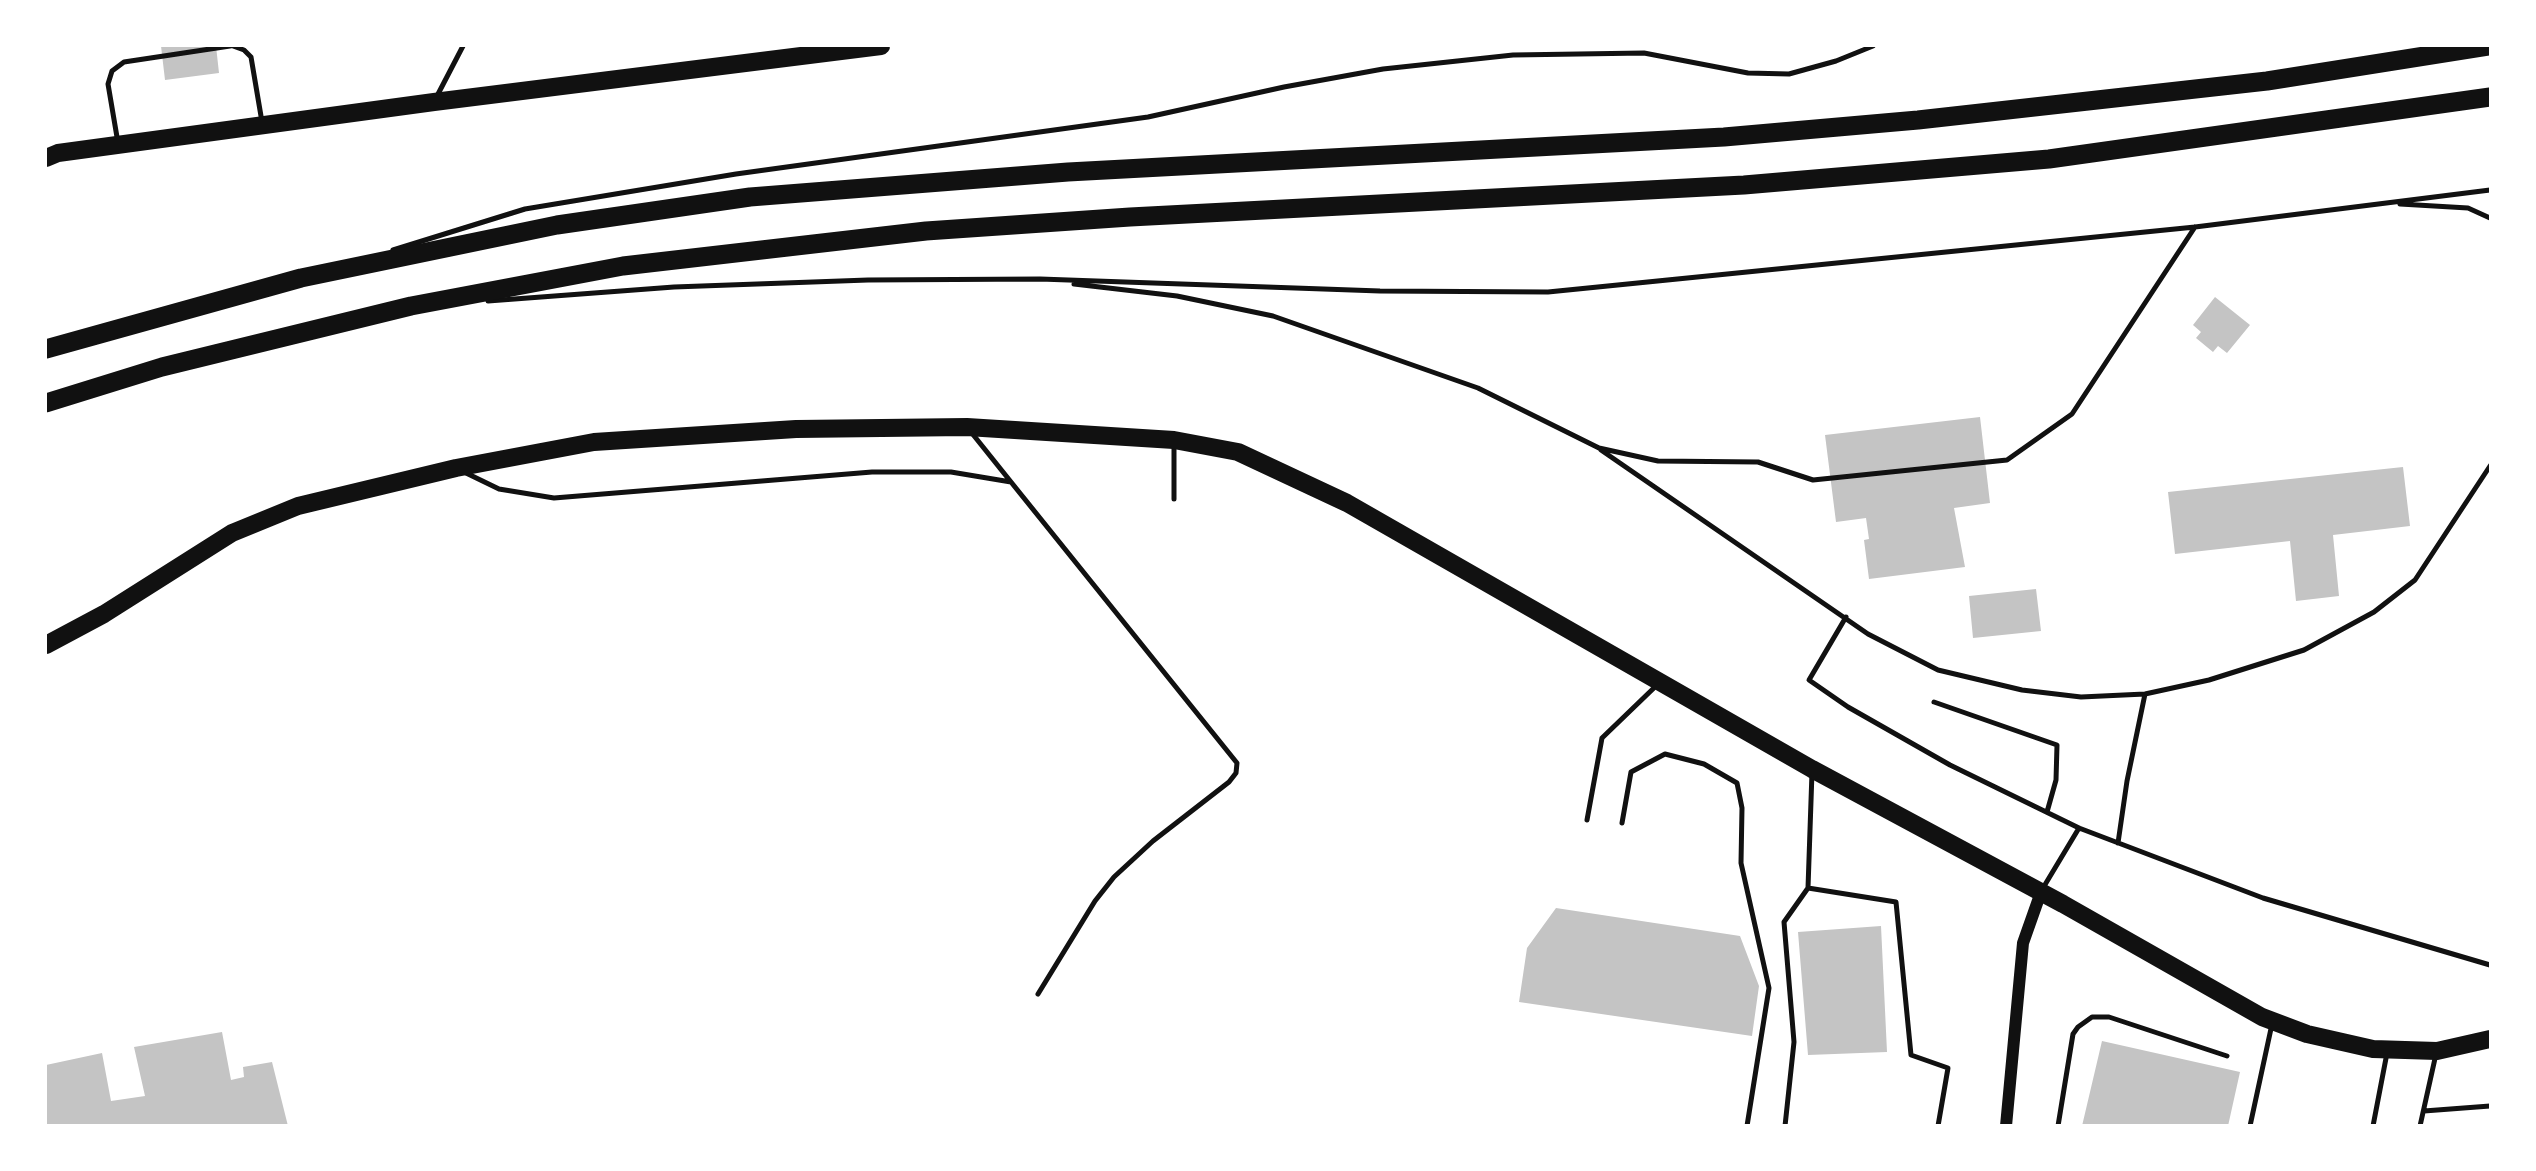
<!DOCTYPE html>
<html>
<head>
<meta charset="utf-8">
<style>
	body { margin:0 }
	#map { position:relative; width:2536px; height:1171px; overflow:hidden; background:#fff; font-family:"Sofia Sans Condensed",sans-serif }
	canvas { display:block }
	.frame { position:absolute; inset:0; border:47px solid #fff; pointer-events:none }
</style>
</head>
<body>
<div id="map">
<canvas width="2536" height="1171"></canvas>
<div class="frame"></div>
</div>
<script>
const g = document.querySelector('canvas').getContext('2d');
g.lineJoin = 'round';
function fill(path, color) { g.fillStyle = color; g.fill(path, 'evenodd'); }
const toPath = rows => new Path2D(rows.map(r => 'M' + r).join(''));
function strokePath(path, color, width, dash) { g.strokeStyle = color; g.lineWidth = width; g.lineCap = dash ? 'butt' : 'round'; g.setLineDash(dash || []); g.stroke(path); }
const building = toPath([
	[161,46,216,46,219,73,165,80],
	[2215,297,2250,325,2227,353,2218,346,2213,352,2196,338,2201,332,2193,325],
	[1980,417,1990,503,1954,508,1965,567,1869,579,1864,540,1869,539,1866,518,1836,522,1825,435],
	[2403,467,2410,526,2333,535,2339,596,2296,601,2290,541,2175,554,2168,492],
	[2036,589,2041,631,1973,638,1969,596],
	[1556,908,1740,936,1759,986,1752,1036,1519,1002,1527,948],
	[1881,926,1887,1052,1808,1055,1798,932],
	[222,1032,231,1080,244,1077,243,1067,272,1062,288,1126,46,1126,46,1065,102,1053,111,1101,145,1096,134,1047],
	[2102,1041,2240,1072,2228,1126,2082,1126]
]);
const service = toPath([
	[233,46,244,50,251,57,262,122],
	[437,96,463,46],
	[118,143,108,84,112,71,124,62,230,46],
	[2400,204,2468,208,2490,218],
	[393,250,525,209,736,174,1148,117,1284,87,1383,69,1513,55,1644,53,1748,73,1789,74,1836,61,1873,46],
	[1074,284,1177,296,1273,316,1478,388,1599,448,1658,461,1758,462,1813,480,2007,460,2072,414,2195,227],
	[488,301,674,287,868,280,1040,279,1380,291,1548,292,2195,227,2490,190],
	[971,432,1011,482],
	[1601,450,1868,634,1938,670,2022,690,2081,697,2145,694,2209,680,2304,650,2374,612,2415,580,2490,466],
	[466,473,499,489,554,498,872,472,951,472,1011,482,1237,763,1236,773,1229,782,1153,841,1114,877,1095,901,1038,994],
	[1174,499,1174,443],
	[1846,617,1809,680,1848,707,1950,765,2079,828,2263,898,2490,965],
	[1934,702,2057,745,2056,780,2047,812],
	[1812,772,1808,888,1896,902,1911,1055,1948,1068,1938,1126],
	[1587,820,1602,738,1657,685],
	[1622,823,1631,772,1665,754,1704,764,1737,783,1742,808,1741,863,1769,988,1747,1126],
	[2118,843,2127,781,2145,694],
	[2043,888,2079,828],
	[2424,1111,2490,1106],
	[1785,1126,1794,1042,1784,922,1808,888],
	[2058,1126,2073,1034,2078,1027,2092,1017,2109,1017,2227,1056],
	[2250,1126,2272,1024],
	[2373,1126,2387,1053],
	[2420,1126,2436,1054]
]);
const tertiary = toPath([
	[2006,1126,2023,943,2041,892]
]);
const primary = toPath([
	[46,158,58,153,434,102,881,46],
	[46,645,104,614,232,533,298,506,456,468,594,442,796,429,967,427,1174,440,1238,452,1347,503,1812,769,2063,904,2262,1017,2307,1034,2373,1049,2437,1051,2490,1039]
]);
const motorway = toPath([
	[46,349,301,278,557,225,750,197,1068,172,1724,137,1918,120,2267,81,2488,46],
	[46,403,162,367,411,306,623,266,926,231,1130,217,1744,185,2049,159,2490,97]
]);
fill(building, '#c4c4c4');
strokePath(service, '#111', 5);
strokePath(tertiary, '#111', 12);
strokePath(primary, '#111', 18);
strokePath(motorway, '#111', 19);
</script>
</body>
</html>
